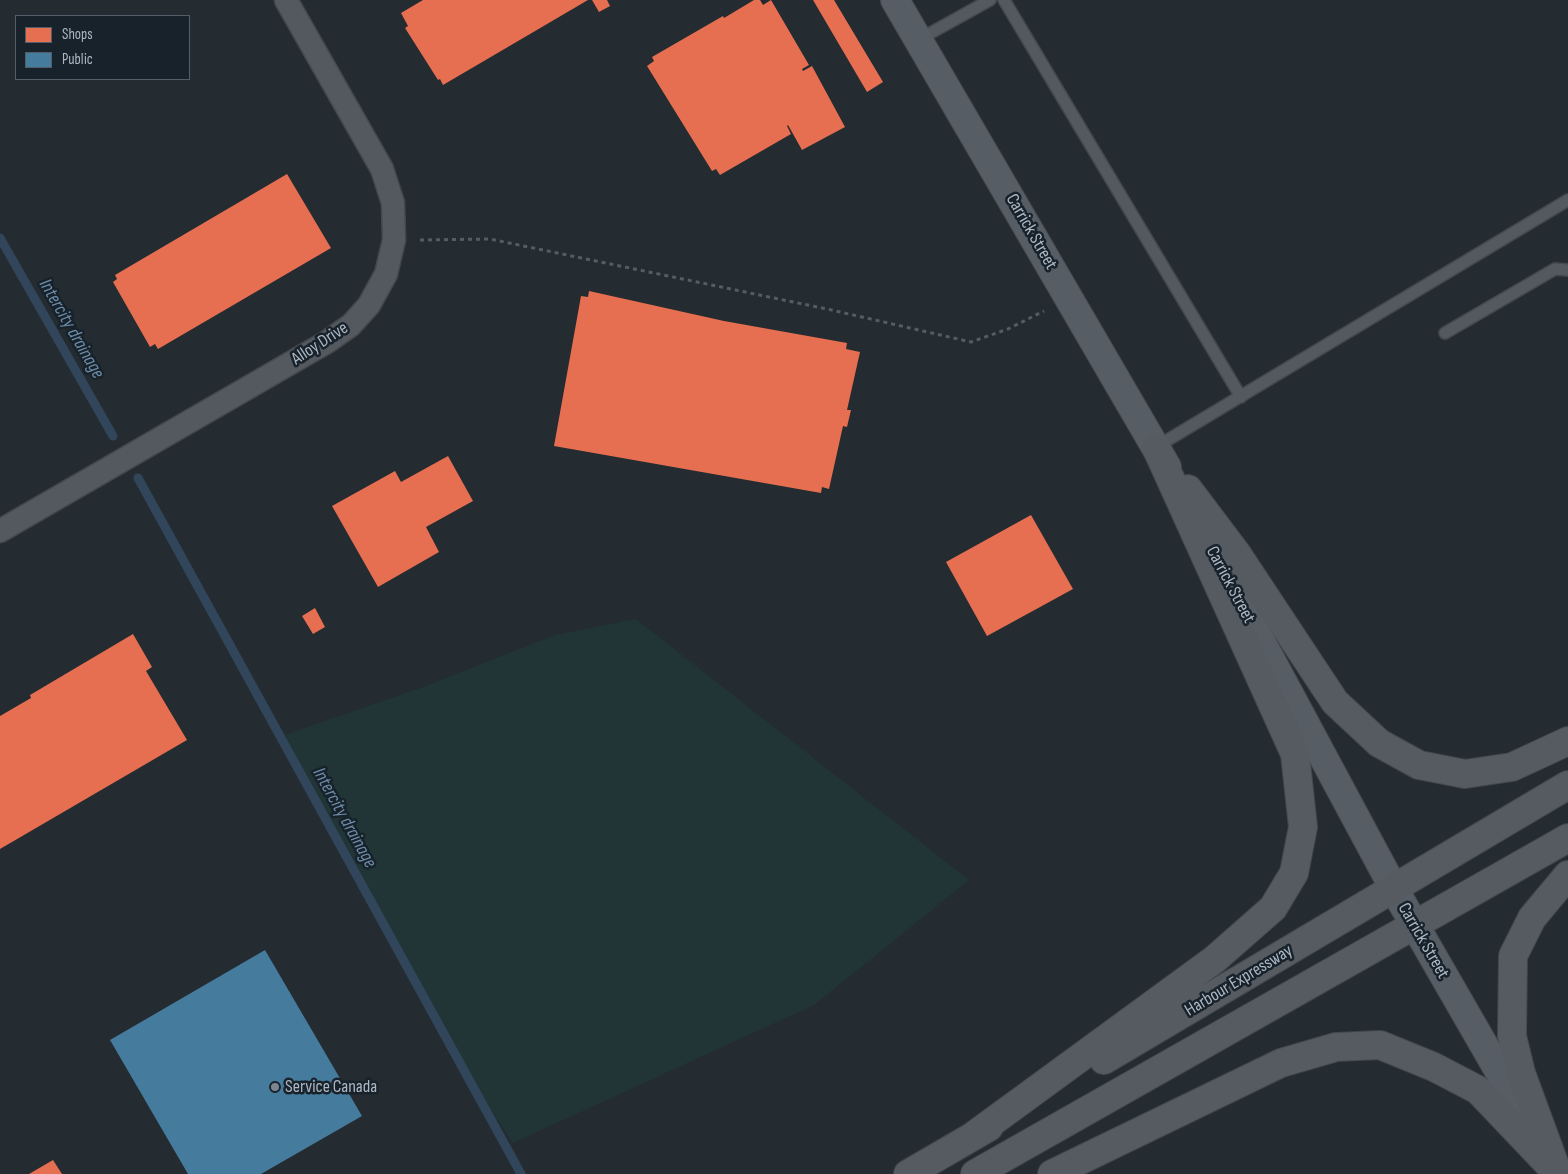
<!DOCTYPE html>
<html>
<head>
<meta charset="utf-8">
<style>
	body { margin:0 }
	#map { position:relative; width:1568px; height:1174px; overflow:hidden; background:#242b31; font-family:"Sofia Sans Condensed",sans-serif }
	canvas { display:block }
	.legend { position:absolute; left:15px; top:15px; width:175px; height:65px; box-sizing:border-box; background:#18222b; border:1px solid #535e68; margin:0; padding:6px 9px; list-style:none; font-size:15px; color:#acb7c4 }
	.legend li { display:flex; align-items:center; gap:10px; height:25px }
	.legend b { width:25px; border:1px solid #535e68 }
</style>
</head>
<body>
<div id="map">
<canvas width="1568" height="1174"></canvas>
<ul class="legend">
<li><b style="height:14px;background:#e76f51"></b>Shops</li>
<li><b style="height:14px;background:#457b9d"></b>Public</li>
</ul>
</div>
<script>
const g = document.querySelector('canvas').getContext('2d');
g.lineJoin = 'round';
function fill(path, color) { g.fillStyle = color; g.fill(path, 'evenodd'); }
const toPath = rows => new Path2D(rows.map(r => 'M' + r).join(''));
function strokePath(path, color, width, dash) { g.strokeStyle = color; g.lineWidth = width; g.lineCap = dash ? 'butt' : 'round'; g.setLineDash(dash || []); g.stroke(path); }
function write(font, color, halo, rows, align = 'center') {
  g.font = font + ' "Sofia Sans Condensed",sans-serif'; g.lineWidth = 5; g.setLineDash([]); g.textBaseline = 'middle'; g.strokeStyle = halo; g.fillStyle = color; for (const [text, x, y, turn = 0] of rows) {
    g.save(); g.translate(x, y); g.rotate((+turn || 0) * Math.PI / 180); g.textAlign = isNaN(turn) ? turn : align; if (halo) g.strokeText(text, 0, 0); g.fillText(text, 0, 0); g.restore();
  }
}
const green = toPath([
	[636,619,969,880,814,1005,513,1143,429,1016,411,975,285,735,426,686,555,635]
]);
const shops = toPath([
	[423,0,588,0,443,85,440,79,438,80,405,28,408,26,401,13],
	[592,0,607,0,610,6,599,12],
	[754,0,760,0,763,5,771,0,809,65,802,69,803,71,812,66,845,127,802,150,788,125,787,126,791,134,720,175,716,169,712,171,647,66,654,61,652,57,723,16,724,18],
	[813,0,834,0,883,82,867,92],
	[287,174,331,248,158,349,155,344,150,347,113,282,117,279,115,275],
	[589,291,724,321,847,343,846,349,860,352,847,410,851,410,847,427,843,426,829,489,822,487,821,493,554,446,581,296,588,297],
	[448,456,473,501,426,527,439,552,378,587,332,506,395,471,401,482],
	[1031,515,1073,589,987,636,946,562],
	[315,608,325,627,313,634,302,616],
	[133,634,152,667,146,671,187,740,0,849,0,716,31,698,30,695],
	[53,1160,62,1174,29,1174]
]);
const public = toPath([
	[265,950,362,1116,261,1174,188,1174,110,1040]
]);
const stream = toPath([
	[0,238,113,436],
	[138,478,521,1174]
]);
const path = toPath([
	[420,240,490,239,827,309,971,342,1008,329,1044,311]
]);
const lane = toPath([
	[1004,0,1241,397],
	[918,40,990,0],
	[1445,333,1555,269,1568,270],
	[1156,447,1568,200]
]);
const street = toPath([
	[0,531,327,342,351,325,369,305,386,274,394,240,393,203,382,169,286,0]
]);
const secondary = toPath([
	[895,0,1167,467],
	[1233,589,1394,889,1538,1139]
]);
const primary = toPath([
	[1188,489,1237,554,1335,702,1379,743,1419,765,1465,774,1512,767,1568,741],
	[1104,1060,1568,785],
	[973,1136,1215,959,1273,908,1294,873,1303,827,1295,754,1156,447],
	[1554,1163,1521,1073,1512,1036,1513,956,1532,918,1568,875],
	[908,1174,989,1127],
	[975,1174,1568,838],
	[1052,1174,1281,1063,1336,1047,1380,1045,1434,1067,1478,1090,1558,1174]
]);
const markers = [
	[275,1087,5,"#7c8691"]
];
const streetNames = [
	["Carrick Street",1031,232,60],
	["Alloy Drive",320,344,-33],
	["Carrick Street",1230,585,62],
	["Carrick Street",1423,941,60],
	["Harbour Expressway",1239,981,-31]
];
const poiNames = [
	["Service Canada",285,1087]
];
const waterNames = [
	["Intercity drainage",71,329,60],
	["Intercity drainage",344,818,61]
];
fill(green, '#213536');
fill(shops, '#e76f51');
fill(public, '#457b9d');
strokePath(stream, '#31465a', 9);
strokePath(lane, '#42474c', 14);
strokePath(street, '#42474c', 25);
strokePath(secondary, '#42474c', 30);
strokePath(primary, '#41474e', 30);
strokePath(path, '#565d62', 3, [4, 4]);
strokePath(lane, '#545960', 11);
strokePath(street, '#545960', 22);
strokePath(secondary, '#575d65', 28);
strokePath(primary, '#565b62', 28);
for (const [x, y, r, color] of markers) { const dot = new Path2D(); dot.arc(x, y, r, 0, 2 * Math.PI); g.fillStyle = color; g.fill(dot); strokePath(dot, '#18222b', 2); }
write('18px', '#acb7c4', '#18222b', streetNames);
write('18px', '#acb7c4', '#18222b', poiNames, 'left');
write('italic 19px', '#6c8ca9', '#18222b', waterNames);
</script>
</body>
</html>
